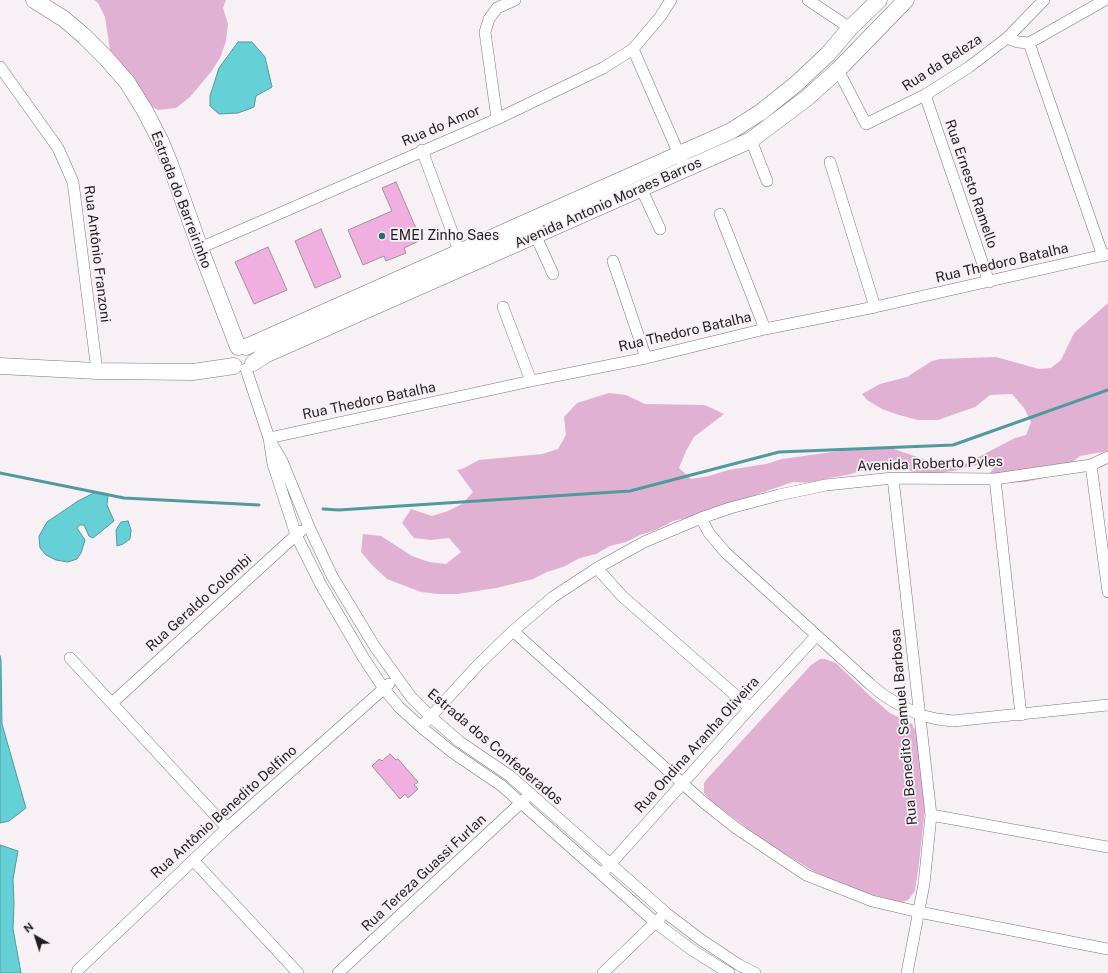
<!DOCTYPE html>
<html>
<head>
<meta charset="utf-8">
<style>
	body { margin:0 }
	#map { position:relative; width:1108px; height:973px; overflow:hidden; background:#f7f0f5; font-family:"Public Sans",sans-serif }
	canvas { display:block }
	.north { position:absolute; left:16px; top:917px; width:40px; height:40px; -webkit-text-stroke:3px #f7f0f5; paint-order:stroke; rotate:321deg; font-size:11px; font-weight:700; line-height:16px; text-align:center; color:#1f1c1e }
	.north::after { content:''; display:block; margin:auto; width:14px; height:18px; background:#1f1c1e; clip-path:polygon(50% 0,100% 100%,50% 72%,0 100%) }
</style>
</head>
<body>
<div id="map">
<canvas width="1108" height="973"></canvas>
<div class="north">N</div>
</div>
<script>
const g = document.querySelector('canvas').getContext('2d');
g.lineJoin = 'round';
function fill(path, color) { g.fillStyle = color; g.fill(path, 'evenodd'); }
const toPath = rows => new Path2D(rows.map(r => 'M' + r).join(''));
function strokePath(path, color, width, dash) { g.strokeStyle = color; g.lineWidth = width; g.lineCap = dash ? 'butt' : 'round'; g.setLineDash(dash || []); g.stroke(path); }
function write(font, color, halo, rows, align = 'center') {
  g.font = font + ' "Public Sans",sans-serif'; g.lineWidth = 3.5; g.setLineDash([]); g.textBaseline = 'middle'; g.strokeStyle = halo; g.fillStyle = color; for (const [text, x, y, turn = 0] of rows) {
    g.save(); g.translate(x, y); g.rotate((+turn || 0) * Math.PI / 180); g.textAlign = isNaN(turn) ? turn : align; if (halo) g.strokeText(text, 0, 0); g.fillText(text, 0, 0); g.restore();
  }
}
const green = toPath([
	[94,0,226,0,223,8,228,24,226,41,220,58,211,72,190,97,176,108,158,110,143,102,111,56,105,17,98,3],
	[1108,303,1108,451,1080,456,1058,473,1048,477,1025,482,1004,483,984,480,999,462,970,466,954,471,936,473,916,473,899,466,879,466,847,475,829,478,813,483,793,482,758,494,714,512,673,521,656,530,640,535,626,542,610,546,596,554,580,558,563,567,547,572,533,579,496,588,458,594,438,594,421,592,387,579,373,566,361,552,363,534,381,536,412,556,429,562,446,564,461,552,449,538,431,540,414,538,402,523,411,509,432,516,448,511,462,504,473,492,457,470,462,469,479,460,542,454,558,449,566,435,564,417,577,403,609,393,626,395,645,404,705,405,724,414,694,437,686,451,679,468,691,479,709,476,728,470,766,464,782,459,861,448,888,447,941,465,959,467,1015,438,1026,435,1031,422,1024,408,1012,394,990,395,975,407,938,420,918,420,899,415,882,409,867,400,862,394,880,384,907,377,932,361,940,359,996,357,1039,369,1051,368,1061,360,1074,333],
	[820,659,825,659,836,663,870,696,890,713,912,724,917,734,925,808,919,863,915,891,908,900,903,902,896,901,861,892,815,872,767,843,710,800,704,793,704,783,707,779,811,665]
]);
const water = toPath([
	[238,42,252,42,265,57,272,87,256,96,254,107,238,113,219,114,210,106,210,96,219,68,238,42],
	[96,492,108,494,107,505,114,521,93,538,89,536,84,525,79,525,77,528,85,540,81,553,77,559,68,562,56,560,46,555,40,548,39,536,47,522,78,501,96,492],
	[128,521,131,530,130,539,123,544,117,546,116,530,121,522,128,521],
	[0,656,1,660,2,724,26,808,9,821,0,823,0,656],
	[0,845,18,851,13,879,14,903,13,929,21,973,0,973,0,845]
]);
const stream = toPath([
	[0,473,124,498,259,505],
	[323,509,339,510,630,491,779,452,953,445,1108,390]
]);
const building = toPath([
	[396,182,421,240,404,248,406,253,386,261,384,256,363,265,348,230,392,211,382,188,396,182],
	[321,229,341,277,315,288,295,241,321,229],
	[268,247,287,290,254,304,235,262,268,247],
	[390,754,396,760,398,759,418,782,414,785,418,789,408,798,405,794,400,799,372,766,379,759,382,761,390,754]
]);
const street = toPath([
	[808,0,850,28],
	[1007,38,1018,42,1029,43,1105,0],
	[1029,43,1103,256],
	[633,49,682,161],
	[0,67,58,148,73,182,97,371],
	[838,70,866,124,925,95,969,67,1007,38,1044,0],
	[925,95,989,282],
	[497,119,485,32,489,19,497,8,515,0],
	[751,140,767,181],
	[422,150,462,259],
	[830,162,875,307],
	[641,188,660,229],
	[720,214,765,329],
	[533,230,553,274],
	[200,248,497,119,603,68,633,49,660,17,671,0],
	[613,261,646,358],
	[503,307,531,381],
	[246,369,269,438,273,464,296,535,321,585,363,657,384,689,399,707,421,727,452,752,502,786,656,923,692,950,729,973],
	[269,438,531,381,646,358,765,329,875,307,1108,254],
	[272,444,282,461,309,527,332,576,375,647,411,697,431,717,460,742,510,776,666,913,700,939,739,965,755,973],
	[1091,465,1108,592],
	[893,478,931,815,924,884,907,973],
	[995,479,1021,715],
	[701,518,709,533,725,552,870,684,882,694,896,703,920,715,937,719,953,721,1108,705],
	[597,568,622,596,750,708],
	[513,631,702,801,736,828,806,875,872,901,919,912,1108,949],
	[70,658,227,828],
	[112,703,296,535,301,531],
	[421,727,478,665,513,631,553,597,597,568,644,542,701,518,730,508,779,495,826,485,893,478,995,479,1091,465,1108,457],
	[931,815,1108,847],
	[193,860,298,973],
	[605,870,750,708,816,636],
	[77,973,78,970,227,828,389,684],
	[338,973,526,798],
	[603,973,660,918]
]);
const secondary = toPath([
	[34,0,64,19,84,36,106,58,127,82,145,111,161,142,170,164,200,248,238,347],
	[246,347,731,131,761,112,796,84,828,54,850,28,879,0],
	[253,363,265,355,751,140,807,98,838,70,906,0],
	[0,366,97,371,193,372,234,366]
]);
const markers = [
	[382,236,4,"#216d70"]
];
const streetNames = [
	["Rua da Beleza",942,63,-33],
	["Rua do Amor",441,126,-23],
	["Rua Ernesto Ramello",971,184,71],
	["Estrada do Barreirinho",181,200,69],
	["Avenida Antonio Moraes Barros",608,203,-24],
	["Rua Antônio Franzoni",97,254,83],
	["Rua Thedoro Batalha",1002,263,-13],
	["Rua Thedoro Batalha",685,332,-13],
	["Rua Thedoro Batalha",369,401,-12],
	["Avenida Roberto Pyles",930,464,-2],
	["Rua Geraldo Colombi",199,603,-42],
	["Rua Benedito Samuel Barbosa",904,727,-95],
	["Rua Ondina Aranha Oliveira",697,745,-48],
	["Estrada dos Confederados",495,747,40],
	["Rua Antônio Benedito Delfino",224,812,-42],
	["Rua Tereza Guassi Furlan",424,873,-43]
];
const poiNames = [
	["EMEI Zinho Saes",390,236]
];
fill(green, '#e0b1d3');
fill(water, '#65d0d6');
strokePath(water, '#509a9f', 1);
strokePath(stream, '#509a9f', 3);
fill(building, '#f0afe0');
strokePath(building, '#9b9499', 1);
strokePath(street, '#7c767a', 12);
strokePath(secondary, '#7c767a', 17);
strokePath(street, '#fff', 11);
strokePath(secondary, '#fff', 16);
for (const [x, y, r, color] of markers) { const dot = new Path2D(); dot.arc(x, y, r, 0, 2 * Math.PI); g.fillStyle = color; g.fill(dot); strokePath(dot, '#f7f0f5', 1.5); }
write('14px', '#1f1c1e', '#f7f0f5', streetNames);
write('14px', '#1f1c1e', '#f7f0f5', poiNames, 'left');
</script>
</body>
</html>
